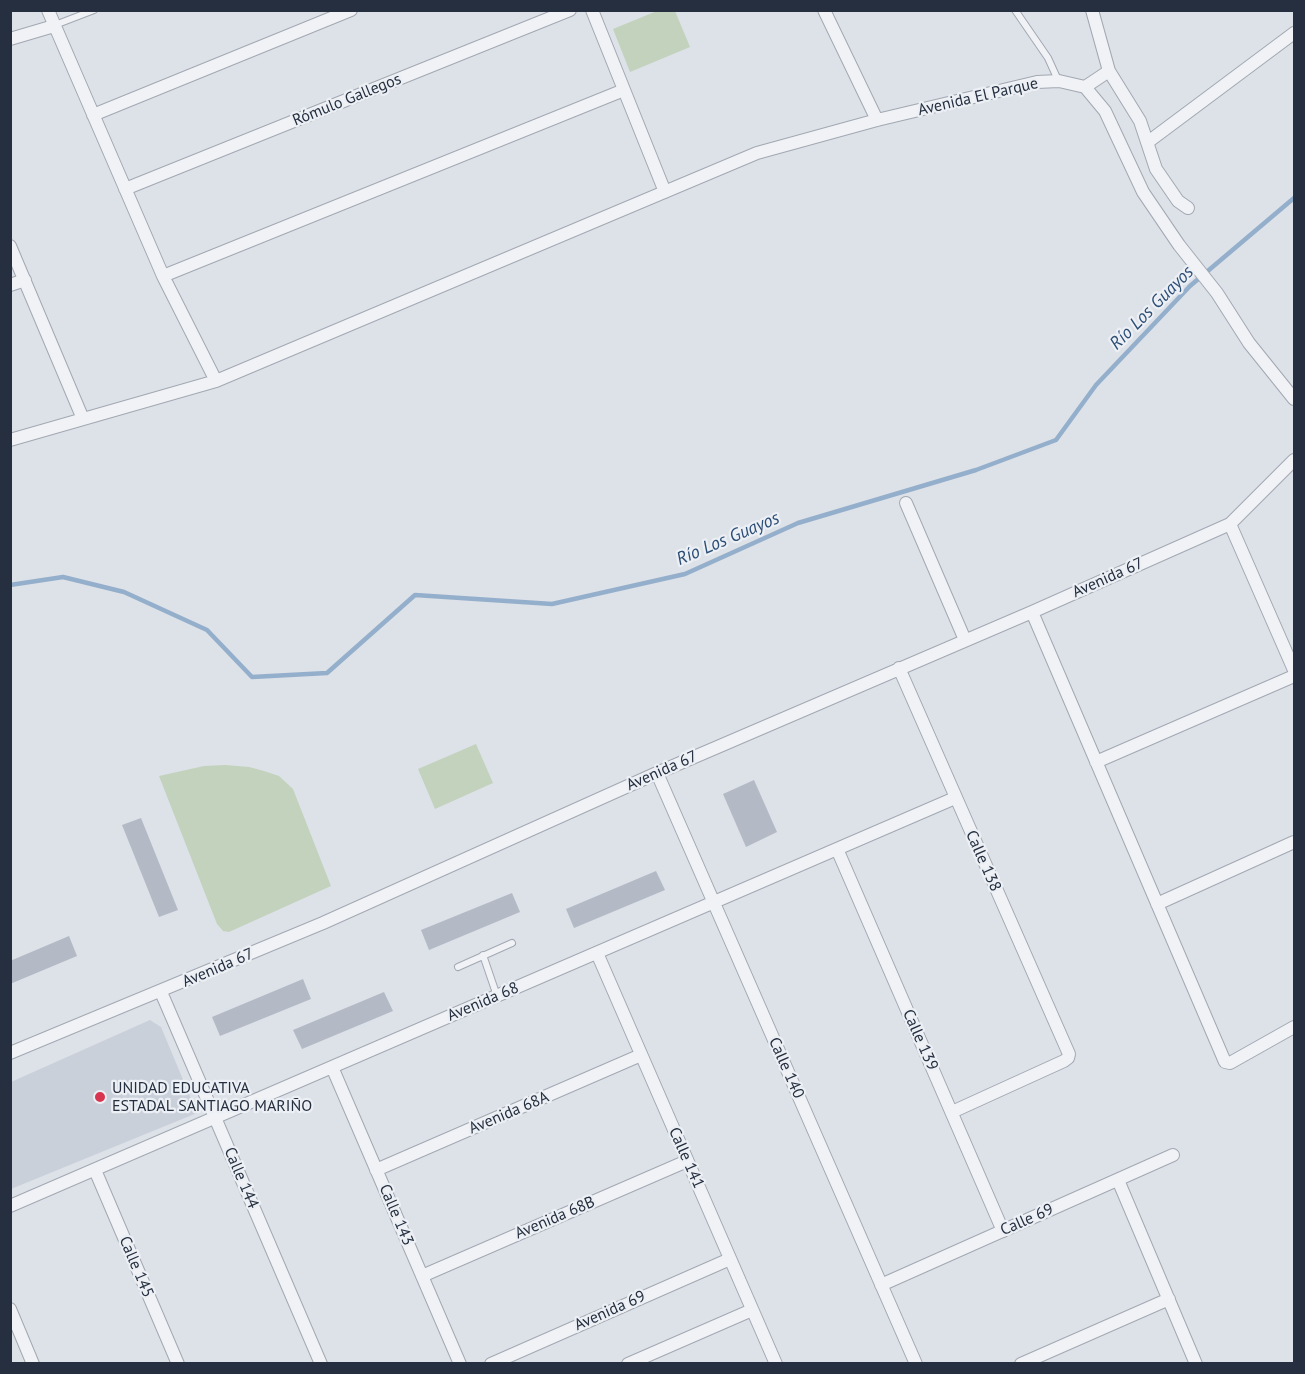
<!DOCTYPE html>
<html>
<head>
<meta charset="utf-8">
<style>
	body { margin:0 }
	#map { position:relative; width:1305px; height:1374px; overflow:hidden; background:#dde1e8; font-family:"PT Sans",sans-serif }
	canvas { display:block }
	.frame { position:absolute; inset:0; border:12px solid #252f3f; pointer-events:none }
</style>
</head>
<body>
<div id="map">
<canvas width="1305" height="1374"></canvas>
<div class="frame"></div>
</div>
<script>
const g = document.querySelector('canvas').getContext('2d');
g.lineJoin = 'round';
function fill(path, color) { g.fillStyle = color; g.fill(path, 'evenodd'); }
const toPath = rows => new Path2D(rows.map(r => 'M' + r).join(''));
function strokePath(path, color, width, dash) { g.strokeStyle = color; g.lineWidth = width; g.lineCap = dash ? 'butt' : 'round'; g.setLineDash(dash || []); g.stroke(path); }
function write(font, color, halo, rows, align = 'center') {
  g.font = font + ' "PT Sans",sans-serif'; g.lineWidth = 4.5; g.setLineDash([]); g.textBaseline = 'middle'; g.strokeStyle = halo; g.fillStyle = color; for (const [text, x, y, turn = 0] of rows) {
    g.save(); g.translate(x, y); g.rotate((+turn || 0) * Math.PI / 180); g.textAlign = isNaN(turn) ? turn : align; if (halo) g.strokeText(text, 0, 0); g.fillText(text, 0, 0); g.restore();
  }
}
const built = toPath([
	[150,1020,161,1027,197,1113,11,1189,11,1082]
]);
const green = toPath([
	[657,11,675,11,690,47,630,72,613,29],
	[476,744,493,783,435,809,418,769],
	[225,765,249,767,264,771,279,776,293,789,331,886,229,932,223,931,217,924,159,776,204,766]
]);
const stream = toPath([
	[10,585,63,577,124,592,207,630,252,677,327,673,415,595,552,604,685,574,798,523,976,470,1056,440,1096,385,1190,286,1294,198]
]);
const building = toPath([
	[754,780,777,832,746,847,723,794],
	[141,818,178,910,159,917,122,825],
	[656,871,665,890,574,928,566,909],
	[512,893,520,912,429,950,421,930],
	[69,936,77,956,10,984,10,961],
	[303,979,311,999,220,1036,212,1017],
	[384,992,393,1011,302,1049,293,1030]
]);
const service = toPath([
	[1015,10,1048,58,1058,80],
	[55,25,94,10],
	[483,955,497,996],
	[458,967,512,943]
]);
const minor = toPath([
	[48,10,163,276,216,381],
	[592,10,665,192],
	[824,10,877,120],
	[10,39,54,26],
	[1109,71,1140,121,1156,169,1178,201,1188,208],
	[1085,87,1109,71,1092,10],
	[93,115,351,10],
	[1148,142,1294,33],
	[125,189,570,10],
	[10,246,83,419],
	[163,276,624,90],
	[10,285,25,280],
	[10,440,216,381,757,153,877,120,1037,82,1059,81,1085,87,1105,111,1143,192,1179,245,1217,293,1249,343,1294,399],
	[906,503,965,640],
	[1230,524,1294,670],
	[1032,612,1225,1062,1230,1063,1294,1027],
	[899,668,1069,1054,1068,1058,1064,1061,952,1112],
	[1096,762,1294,676],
	[657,773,916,1364],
	[837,849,1003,1231],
	[1157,904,1294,842],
	[597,953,776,1364],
	[161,992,321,1364],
	[10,1053,323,923,657,773,1032,612,1230,524,1294,460],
	[332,1067,460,1364],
	[95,1170,178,1364],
	[376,1170,641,1055],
	[1118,1180,1196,1364],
	[10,1206,955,798],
	[422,1276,687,1161],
	[881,1285,1173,1155],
	[10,1309,33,1364],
	[491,1364,730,1259],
	[628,1364,752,1310],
	[1021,1364,1169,1299]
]);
const markers = [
	[100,1097,6,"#d83650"]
];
const streetNames = [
	["Avenida El Parque",978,97,-13],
	["Rómulo Gallegos",347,100,-22],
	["Avenida 67",1108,578,-24],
	["Avenida 67",662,771,-24],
	["Calle 138",983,861,66],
	["Avenida 67",218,968,-23],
	["Avenida 68",483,1002,-23],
	["Calle 139",920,1040,66],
	["Calle 140",786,1068,66],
	["Avenida 68A",509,1113,-23],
	["Calle 141",686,1158,66],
	["Calle 144",241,1178,67],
	["Calle 143",396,1215,67],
	["Avenida 68B",555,1218,-23],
	["Calle 69",1027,1220,-24],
	["Calle 145",136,1267,67],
	["Avenida 69",610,1311,-24]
];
const poiNames = [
	["UNIDAD EDUCATIVA",112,1088],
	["ESTADAL SANTIAGO MARIÑO",112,1106]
];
const waterNames = [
	["Río Los Guayos",1152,308,-45],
	["Río Los Guayos",728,539,-23]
];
fill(built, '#cad0da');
fill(green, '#c3d2bd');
strokePath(stream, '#94afcb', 4.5);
fill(building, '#b3bac5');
strokePath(service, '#a2a8b2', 8);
strokePath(minor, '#a2a8b2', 14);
strokePath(service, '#f0f2f6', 6);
strokePath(minor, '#f0f2f6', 12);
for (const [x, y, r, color] of markers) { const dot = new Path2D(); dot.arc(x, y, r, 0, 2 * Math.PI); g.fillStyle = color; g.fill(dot); strokePath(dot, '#ecf0f5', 2); }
write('16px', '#252f3f', '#ecf0f5', streetNames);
write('16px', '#252f3f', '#ecf0f5', poiNames, 'left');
write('italic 18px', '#2c4e76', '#ecf0f5', waterNames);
</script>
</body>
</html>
